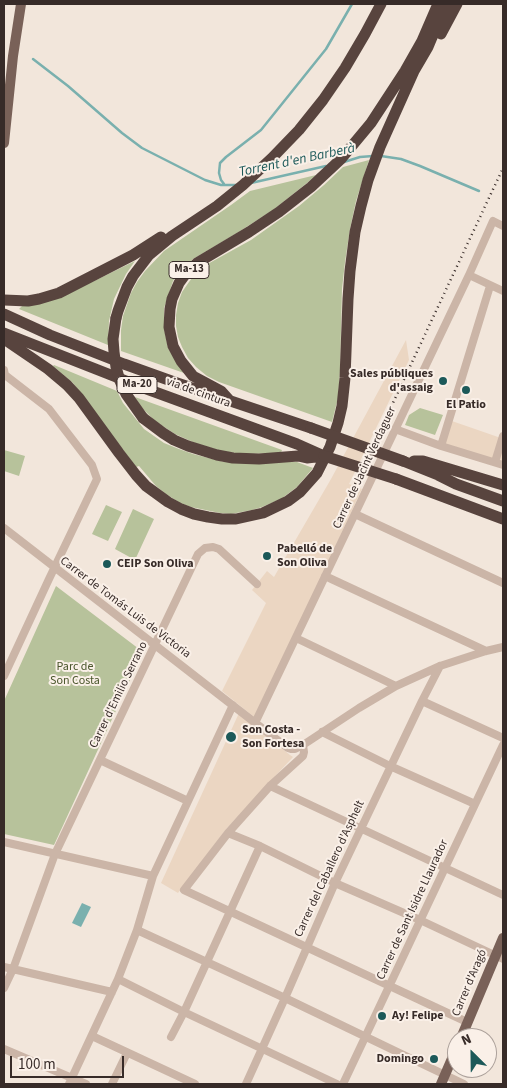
<!DOCTYPE html>
<html>
<head>
<meta charset="utf-8">
<style>
	body { margin:0 }
	#map { position:relative; width:507px; height:1088px; overflow:hidden; background:#f2e6db; font-family:"Source Sans 3",sans-serif }
	canvas { display:block }
	.frame { position:absolute; inset:0; border:5px solid #372b28; pointer-events:none }
	.north { position:absolute; left:447px; top:1028px; width:50px; height:50px; box-sizing:border-box; background:#faf0e8; border:1px solid #aca19b; border-radius:50%; rotate:337deg; font-size:14px; font-weight:700; line-height:20px; text-align:center; color:#372b28 }
	.north::after { content:''; display:block; margin:auto; width:18px; height:22px; background:#1c5959; clip-path:polygon(50% 0,100% 100%,50% 72%,0 100%) }
	.scale { position:absolute; left:10px; top:1056px; width:114px; height:22px; box-sizing:border-box; border:2px solid #372b28; border-top:0; padding-left:6px; font-size:15px; line-height:18px; white-space:nowrap; color:#372b28; -webkit-text-stroke:4px #faf0e8; paint-order:stroke }
</style>
</head>
<body>
<div id="map">
<canvas width="507" height="1088"></canvas>
<div class="frame"></div>
<div class="north">N</div>
<div class="scale">100 m</div>
</div>
<script>
const g = document.querySelector('canvas').getContext('2d');
g.lineJoin = 'round';
function fill(path, color) { g.fillStyle = color; g.fill(path, 'evenodd'); }
const toPath = rows => new Path2D(rows.map(r => 'M' + r).join(''));
function strokePath(path, color, width, dash) { g.strokeStyle = color; g.lineWidth = width; g.lineCap = dash ? 'butt' : 'round'; g.setLineDash(dash || []); g.stroke(path); }
function write(font, color, halo, rows, align = 'center') {
  g.font = font + ' "Source Sans 3",sans-serif'; g.lineWidth = 4; g.setLineDash([]); g.textBaseline = 'middle'; g.strokeStyle = halo; g.fillStyle = color; for (const [text, x, y, turn = 0] of rows) {
    g.save(); g.translate(x, y); g.rotate((+turn || 0) * Math.PI / 180); g.textAlign = isNaN(turn) ? turn : align; if (halo) g.strokeText(text, 0, 0); g.fillText(text, 0, 0); g.restore();
  }
}
const green = toPath([
	[369,160,356,201,350,229,345,262,342,289,340,371,338,398,332,422,219,382,207,376,196,367,188,358,182,347,178,337,176,326,176,315,178,303,182,292,189,282,195,274,204,266,251,240,299,206,324,185,343,167],
	[316,175,307,183,273,210,237,233,193,259,185,266,173,281,164,308,164,328,168,348,184,373,121,351,121,330,123,316,131,293,137,282,145,271,164,251,231,205,250,191],
	[135,261,126,274,114,299,109,321,108,345,19,309,22,306,94,281],
	[54,365,117,391,123,403,144,429,164,443,179,449,193,454,224,462,297,462,313,468,297,487,281,499,262,507,252,510,231,514,220,513,191,507,180,503,166,494,156,486,139,466,136,467,73,383,53,366],
	[135,397,282,450,281,453,243,454,221,451,195,443,175,434,155,421,141,407],
	[420,408,443,415,435,435,405,425,409,415],
	[4,450,25,456,19,476,4,471],
	[106,505,122,512,108,541,92,534],
	[133,509,154,519,135,560,115,549],
	[56,586,143,652,54,845,4,834,4,701]
]);
const plaza = toPath([
	[406,340,409,360,349,484,362,489,286,653,254,717,222,691,266,603,252,590,267,571,274,577,331,479],
	[449,420,498,437,503,441,503,465,441,446],
	[239,713,290,755,293,757,227,828,178,893,161,883]
]);
const water = toPath([
	[82,903,91,907,81,927,72,923]
]);
const stream = toPath([
	[33,59,68,86,122,133,142,148,205,180,221,185,236,185],
	[381,156,401,159,420,166,479,191],
	[344,162,360,157,373,156],
	[251,183,326,166],
	[224,184,221,180,219,173,220,163,226,157,261,130,326,49,352,4]
]);
const minor = toPath([
	[469,275,503,291],
	[4,370,5,375,49,409,92,465,97,479,49,579,4,676],
	[395,429,441,446,503,465],
	[441,446,490,286],
	[495,462,503,436],
	[355,514,503,583],
	[4,528,155,645,276,739,288,748,291,749,295,749,303,745,359,708,396,686,440,666,486,651,503,647],
	[325,576,486,651],
	[296,638,396,686],
	[422,701,503,738],
	[255,723,469,275,493,221,503,226],
	[322,732,390,766,475,804],
	[303,745,304,752,303,756,270,786,228,833,184,890,467,1022],
	[100,760,188,801],
	[270,786,503,895],
	[228,833,260,846,335,883,420,920,503,959],
	[4,842,153,876],
	[137,930,285,998,464,1084],
	[4,967,112,992],
	[118,979,184,1012,337,1084],
	[4,988,13,969,55,854,198,554,205,548,213,547,219,549,257,584],
	[92,1036,195,1084],
	[171,1037,184,1012,260,846],
	[4,1049,86,1084],
	[69,1084,118,979,137,930,153,876,233,705],
	[112,1084,127,1053],
	[246,1084,285,998,335,883,422,701,440,666],
	[343,1084,503,745]
]);
const major = toPath([
	[4,143,13,56,21,4],
	[461,1038,503,938],
	[441,1084,457,1047]
]);
const highway = toPath([
	[441,34,457,4],
	[4,300,28,301,39,299,59,293,133,255,161,237],
	[4,314,50,335,124,364,177,383,311,428],
	[116,318,118,311,127,287,133,276,149,255,172,236,217,206,243,185,272,158,299,130,323,100,345,68,365,34,381,4],
	[4,333,144,388,297,444,324,456],
	[4,339,48,369,67,385,79,398,119,453,136,475,146,486,168,502,181,509,194,514,208,517,222,519,236,519,263,513,288,501,300,492,317,473,330,447,338,423,342,406,345,378,348,299,350,271,355,232,361,206,368,180,380,147,414,71,428,47,446,4],
	[230,401,221,391,193,376,181,361,173,346,169,327,170,309,172,299,179,283,187,272,197,263,249,232,279,212,311,187,341,159,371,123,405,71,422,41,438,4],
	[143,418,163,433,174,440,188,446,217,455,233,458,259,459,298,456,307,458,324,456],
	[403,461,438,475,456,484,503,501],
	[414,461,423,461,503,485],
	[396,479,503,519]
]);
const rail = toPath([
	[355,484,503,168]
]);
const highwayBridge = toPath([
	[116,318,113,339,114,352,116,367,120,381,126,394,143,418],
	[311,428,403,461],
	[324,456,396,479]
]);
const markers = [
	[443,381,5,"#1c5959"],
	[466,390,5,"#1c5959"],
	[267,556,5,"#1c5959"],
	[107,564,5,"#1c5959"],
	[231,737,6,"#1c5959"],
	[382,1016,5,"#1c5959"],
	[434,1059,5,"#1c5959"]
];
const shields = [
	[189,270,40],
	[137,385,40]
];
const shieldNames = [
	["Ma-13",189,270],
	["Ma-20",137,385]
];
const poiNames = [
	["Sales públiques",433,374,"right"],
	["d'assaig",433,388,"right"],
	["El Patio",466,405,"center"],
	["Pabelló de",277,549],
	["Son Oliva",277,563],
	["CEIP Son Oliva",117,564],
	["Son Costa -",242,730],
	["Son Fortesa",242,744],
	["Ay! Felipe",392,1016],
	["Domingo",424,1059,"right"]
];
const streetNames = [
	["via de cintura",198,393,20],
	["Carrer de Jacint Verdaguer",365,468,-65],
	["Carrer de Tomás Luis de Victoria",125,608,37],
	["Carrer d'Emilio Serrano",119,695,-64],
	["Carrer del Caballero d'Asphelt",330,869,-65],
	["Carrer de Sant Isidre Llaurador",413,910,-65],
	["Carrer d'Aragó",470,983,-67]
];
const parkNames = [
	["Parc de",75,667],
	["Son Costa",75,681]
];
const waterNames = [
	["Torrent d'en Barberà",297,161,-12]
];
fill(green, '#b7c29b');
fill(plaza, '#ebd6c2');
fill(water, '#7ab0ae');
strokePath(stream, '#7ab0ae', 2.5);
strokePath(minor, '#cbb5a7', 8);
strokePath(major, '#796158', 10);
strokePath(highway, '#58443e', 11);
strokePath(rail, '#372b28', 2.5, [1, 4]);
strokePath(highwayBridge, '#58443e', 11);
for (const [x, y, r, color] of markers) { const dot = new Path2D(); dot.arc(x, y, r, 0, 2 * Math.PI); g.fillStyle = color; g.fill(dot); strokePath(dot, '#faf0e8', 2); }
for (const [x, y, w] of shields) { const box = new Path2D(); box.roundRect(x - w / 2, y - 8.5, w, 17, 4); g.fillStyle = '#faf0e8'; g.fill(box); strokePath(box, '#372b28', 1); }
write('bold 11px', '#372b28', null, shieldNames);
write('bold 12px', '#372b28', '#faf0e8', poiNames, 'left');
write('12px', '#372b28', '#faf0e8', streetNames);
write('12px', '#49552b', '#faf0e8', parkNames);
write('italic 14px', '#1c5959', '#faf0e8', waterNames);
</script>
</body>
</html>
